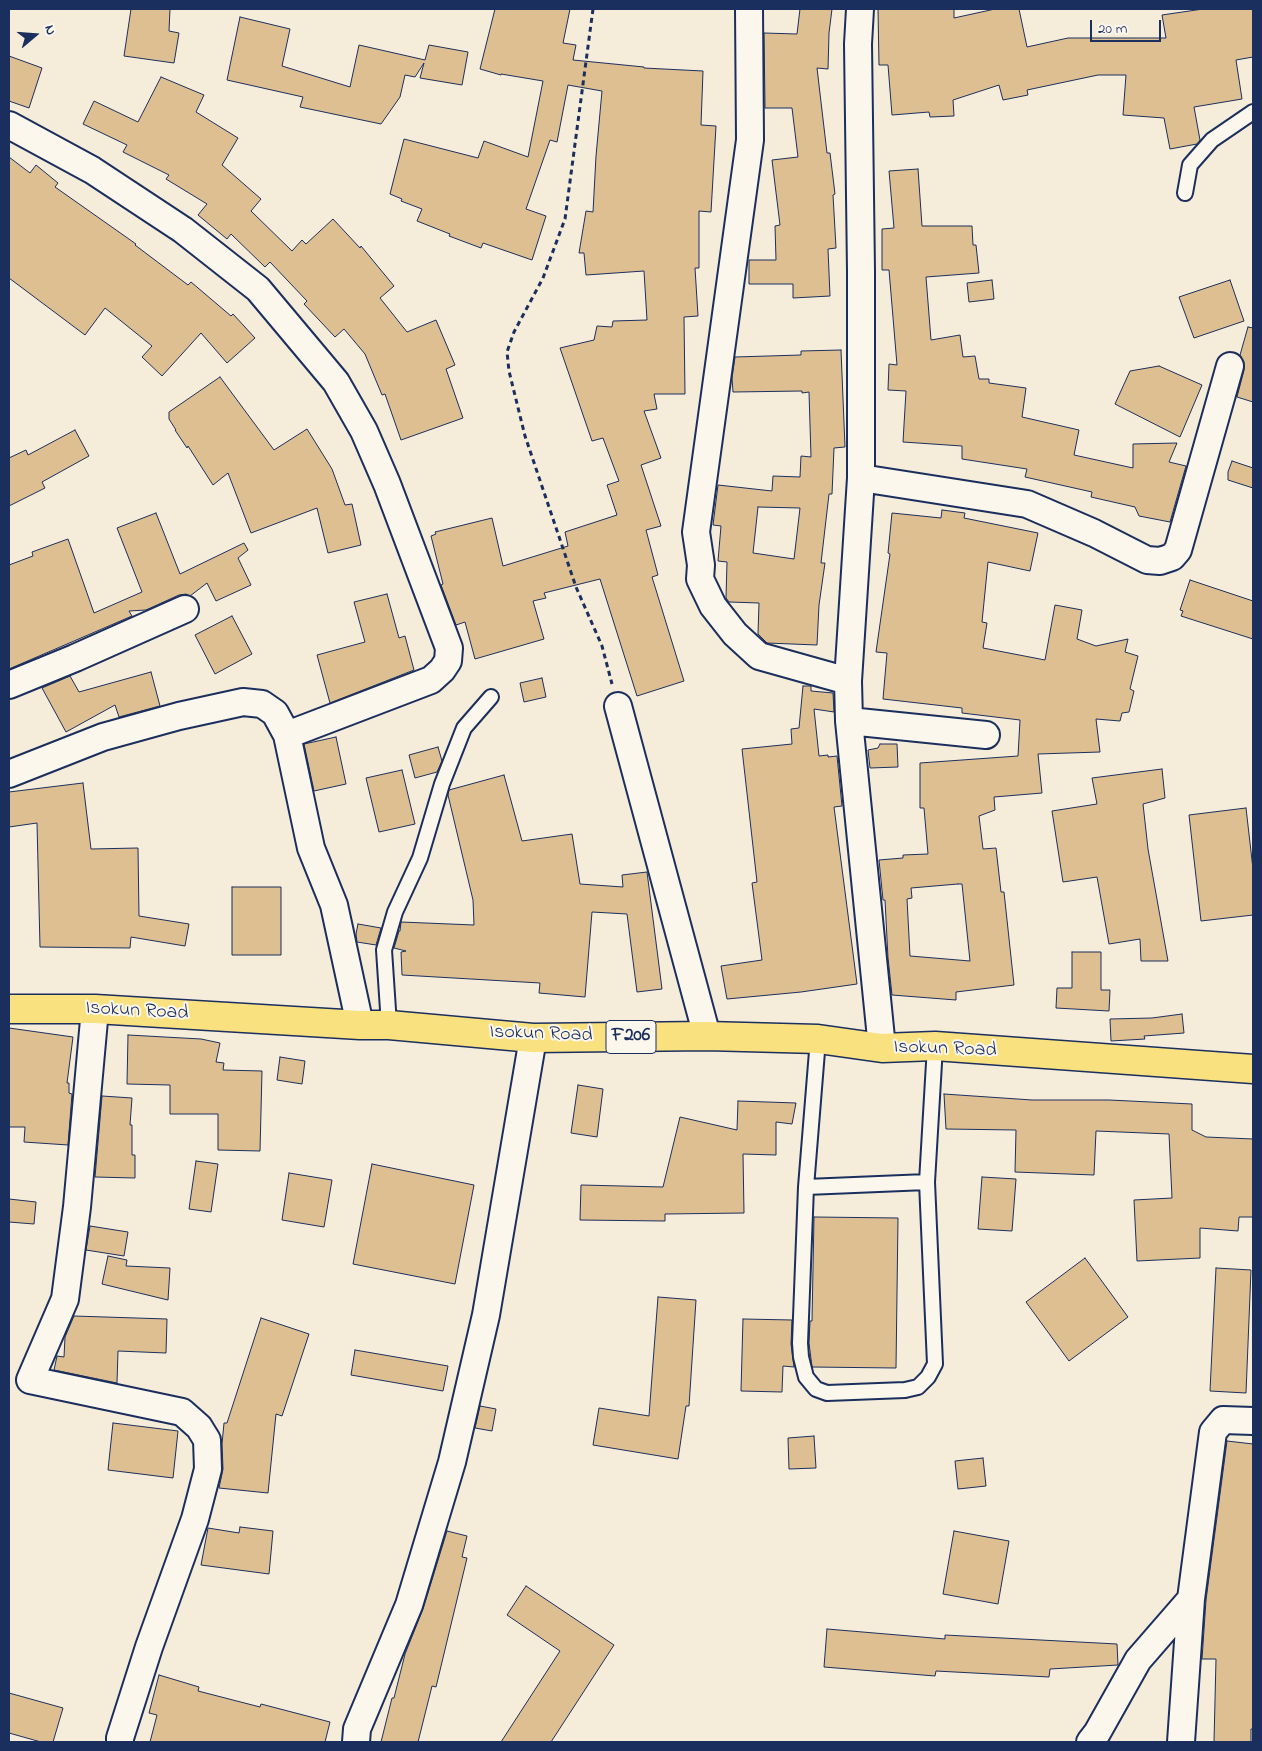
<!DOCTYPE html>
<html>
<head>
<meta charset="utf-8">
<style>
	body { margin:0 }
	#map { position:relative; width:1262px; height:1751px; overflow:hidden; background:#f5ecda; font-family:"Indie Flower",sans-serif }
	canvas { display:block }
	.frame { position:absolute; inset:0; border:10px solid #1b2f5e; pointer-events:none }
	.north { position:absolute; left:10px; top:10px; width:50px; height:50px; -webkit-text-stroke:4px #fbf7ec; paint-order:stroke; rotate:72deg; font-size:14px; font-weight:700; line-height:20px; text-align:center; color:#1b2f5e }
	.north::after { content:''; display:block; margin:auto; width:18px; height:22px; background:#1b2f5e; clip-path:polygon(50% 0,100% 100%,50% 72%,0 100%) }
	.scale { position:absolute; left:1090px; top:20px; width:71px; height:22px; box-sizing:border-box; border:2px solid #1b2f5e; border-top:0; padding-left:6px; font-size:15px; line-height:18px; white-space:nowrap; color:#1b2f5e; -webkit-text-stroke:4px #fbf7ec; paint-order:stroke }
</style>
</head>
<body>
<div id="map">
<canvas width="1262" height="1751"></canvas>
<div class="frame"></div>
<div class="north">N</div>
<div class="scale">20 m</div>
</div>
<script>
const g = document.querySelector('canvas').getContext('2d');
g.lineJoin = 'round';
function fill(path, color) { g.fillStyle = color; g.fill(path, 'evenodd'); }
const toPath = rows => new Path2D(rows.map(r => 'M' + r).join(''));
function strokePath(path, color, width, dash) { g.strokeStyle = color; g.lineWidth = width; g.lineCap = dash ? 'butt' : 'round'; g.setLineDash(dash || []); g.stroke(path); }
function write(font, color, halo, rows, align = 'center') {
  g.font = font + ' "Indie Flower",sans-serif'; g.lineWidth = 4; g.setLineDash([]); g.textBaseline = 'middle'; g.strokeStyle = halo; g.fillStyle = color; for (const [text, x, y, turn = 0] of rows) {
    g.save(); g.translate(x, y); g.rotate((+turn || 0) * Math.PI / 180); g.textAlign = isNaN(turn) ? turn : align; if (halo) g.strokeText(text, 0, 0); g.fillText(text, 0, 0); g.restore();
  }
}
const building = toPath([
	[131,9,170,9,169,31,179,33,174,63,124,56,131,9],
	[495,9,570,9,563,43,576,45,573,60,644,67,644,68,703,71,701,125,716,126,711,212,699,211,699,268,695,268,698,316,684,317,685,394,654,394,657,409,644,411,661,458,641,465,661,526,646,530,658,575,652,577,684,681,637,696,600,579,544,593,546,598,533,601,544,639,475,659,465,622,456,625,441,585,443,584,431,536,436,534,435,532,492,518,503,566,568,546,565,532,617,515,607,485,619,481,603,438,592,441,560,348,594,340,597,326,612,327,613,321,647,320,644,271,586,275,584,253,579,253,586,211,593,212,596,156,602,91,568,85,557,142,550,140,526,209,546,216,532,260,483,243,481,248,449,236,450,234,417,221,422,209,401,201,402,199,390,194,404,139,478,158,484,141,528,157,543,81,501,74,501,75,480,69,495,9],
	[800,9,832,9,829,33,828,69,817,68,827,153,830,153,835,194,833,195,836,248,828,249,830,296,793,298,793,284,749,284,749,260,776,260,775,226,780,225,772,160,798,157,792,108,765,108,764,33,797,34,800,9],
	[878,9,954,9,954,18,995,9,1019,9,1027,47,1068,38,1166,38,1162,15,1203,9,1253,9,1253,57,1236,60,1242,99,1194,107,1200,140,1197,144,1170,149,1164,118,1123,115,1126,75,1098,75,1027,90,1028,95,1003,100,999,85,953,100,954,116,930,117,929,112,892,115,888,65,879,65,878,9],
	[240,17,290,29,282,66,350,87,359,45,425,60,429,45,468,52,462,85,420,78,424,63,415,77,405,75,400,97,381,124,300,107,303,97,227,80,240,17],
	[9,56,42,68,29,108,9,101,9,56],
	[161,77,204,95,196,112,238,138,222,165,261,199,251,211,292,251,302,240,306,244,333,219,360,248,361,246,394,286,380,298,407,332,436,320,455,365,446,369,463,418,401,440,385,394,382,395,365,354,344,329,335,337,304,304,307,301,270,262,265,267,231,234,227,239,198,215,207,204,166,179,169,175,123,152,127,145,83,124,94,101,138,122,161,77],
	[9,157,30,173,36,165,58,183,55,187,136,244,135,245,188,285,191,282,231,316,233,314,255,338,227,363,201,333,162,376,142,357,152,346,105,308,85,335,9,278,9,157],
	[918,169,922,226,972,226,973,245,976,245,979,273,926,277,931,340,960,335,963,357,975,356,979,379,989,379,989,383,1026,388,1022,417,1079,430,1074,455,1133,468,1133,444,1177,443,1169,462,1186,466,1170,522,1139,516,1135,507,1091,497,1092,492,1025,477,1027,469,962,459,962,446,903,442,906,391,888,390,889,364,897,365,889,270,882,270,882,229,894,228,889,171,918,169],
	[992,280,994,299,969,302,967,283,992,280],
	[1230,280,1244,321,1194,338,1179,297,1230,280],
	[1248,327,1253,328,1253,402,1237,397,1244,370,1244,362,1240,355,1248,327],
	[841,350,845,447,834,448,832,494,829,494,821,563,825,563,819,605,817,645,767,643,758,634,759,603,729,602,726,598,727,562,718,561,721,526,713,525,718,485,772,491,773,476,800,477,801,456,811,457,809,392,802,393,802,391,733,392,732,378,735,357,801,355,801,351,841,350],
	[758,507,800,508,794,559,753,553,758,507],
	[1159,366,1202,385,1180,437,1115,404,1130,371,1159,366],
	[220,377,274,450,307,429,332,469,345,505,352,504,361,545,328,553,317,508,251,533,228,473,213,485,188,446,187,448,175,430,176,430,169,419,169,412,220,377],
	[75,430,89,456,42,482,45,488,9,506,9,458,26,450,28,455,75,430],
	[1232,461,1253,468,1253,488,1228,480,1228,472,1232,461],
	[942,510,965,513,964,518,1038,533,1030,571,988,562,982,622,987,623,983,648,1045,660,1055,605,1082,610,1077,639,1096,646,1128,639,1125,652,1138,656,1130,689,1134,691,1129,712,1122,713,1120,721,1096,719,1100,752,1038,754,1042,793,994,797,995,810,979,816,983,849,996,848,1001,892,1004,892,1014,985,956,992,956,1000,892,995,888,958,885,900,883,900,879,860,903,858,903,855,928,854,924,808,920,808,920,763,1018,756,1020,720,962,713,962,708,883,699,887,653,876,652,890,554,888,553,892,513,941,518,942,510],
	[958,884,962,884,970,961,910,956,907,899,912,898,911,888,958,884],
	[156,513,180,574,244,543,248,550,238,558,251,585,216,601,207,583,190,596,186,594,179,595,146,610,129,611,132,616,9,669,9,565,33,556,32,552,68,539,94,613,142,592,117,528,156,513],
	[1190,580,1253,601,1253,639,1181,616,1183,611,1180,610,1190,580],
	[387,594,399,638,405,636,414,670,330,703,317,655,365,642,354,602,387,594],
	[232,616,252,654,215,674,195,635,232,616],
	[151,672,160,706,119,717,115,705,66,732,42,688,70,676,79,692,151,672],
	[542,678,546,697,524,702,520,683,542,678],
	[803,686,811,686,811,691,833,693,834,712,814,709,819,756,828,755,828,757,837,756,842,806,834,807,857,984,801,992,727,999,721,966,762,960,752,883,757,882,742,749,792,744,791,729,799,728,803,686],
	[336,737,346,784,314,791,304,744,336,737],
	[880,744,897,744,898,767,870,768,868,750,878,748,880,744],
	[438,747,442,761,437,772,415,778,409,755,438,747],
	[1162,769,1165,798,1143,804,1148,849,1168,961,1141,961,1140,939,1109,944,1097,877,1063,882,1052,811,1097,804,1092,778,1162,769],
	[402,770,415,824,379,832,366,778,402,770],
	[504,775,522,841,572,834,580,884,623,887,622,875,647,872,662,989,637,992,627,914,592,912,585,997,539,993,540,983,402,975,401,952,406,951,394,948,399,931,400,931,401,922,474,925,473,900,448,795,449,790,504,775],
	[83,783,91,849,138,848,139,916,189,924,185,946,131,937,130,948,40,947,37,823,9,827,9,792,83,783],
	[1246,808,1253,869,1253,915,1201,921,1189,815,1246,808],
	[232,887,281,887,281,955,232,955,232,887],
	[358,924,381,928,376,945,357,942,356,934,358,924],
	[1072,952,1101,952,1101,990,1110,990,1109,1011,1056,1008,1057,988,1072,988,1072,952],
	[1182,1014,1184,1033,1144,1036,1145,1039,1111,1041,1110,1019,1152,1018,1182,1014],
	[9,1028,73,1037,67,1083,69,1083,69,1093,72,1094,68,1145,24,1142,25,1127,9,1127,9,1028],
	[128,1035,201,1039,220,1043,216,1062,224,1063,223,1070,262,1071,260,1151,218,1150,218,1114,170,1114,170,1085,127,1084,128,1035],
	[280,1057,305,1061,302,1084,277,1080,280,1057],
	[578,1085,603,1089,597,1137,571,1133,578,1085],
	[944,1094,1032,1100,1109,1100,1192,1104,1192,1130,1206,1137,1253,1139,1253,1217,1239,1217,1238,1231,1200,1228,1200,1258,1137,1261,1134,1200,1172,1198,1169,1134,1096,1131,1094,1175,1015,1172,1016,1130,946,1129,944,1094],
	[102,1096,132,1098,130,1125,132,1125,132,1155,135,1155,135,1178,95,1177,102,1096],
	[738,1101,796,1103,792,1124,776,1122,776,1155,743,1154,744,1213,665,1214,665,1221,580,1220,581,1185,663,1187,680,1117,737,1130,738,1101],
	[196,1161,218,1164,211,1212,189,1209,196,1161],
	[372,1164,474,1185,455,1284,353,1264,372,1164],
	[289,1173,332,1180,324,1227,282,1220,289,1173],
	[982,1177,1016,1179,1012,1231,978,1229,982,1177],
	[9,1199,36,1202,34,1224,9,1222,9,1199],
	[814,1217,898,1218,896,1368,812,1367,809,1343,810,1321,812,1321,814,1217],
	[90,1226,128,1232,124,1256,86,1250,90,1226],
	[108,1256,127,1260,126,1266,170,1268,168,1300,102,1284,108,1256],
	[1085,1258,1128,1317,1069,1361,1026,1302,1085,1258],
	[1216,1268,1251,1270,1246,1393,1210,1391,1216,1268],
	[658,1297,696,1300,689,1406,686,1406,678,1459,593,1445,599,1408,649,1416,658,1297],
	[74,1316,167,1319,166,1353,118,1351,117,1383,54,1370,57,1356,64,1357,65,1337,74,1316],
	[261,1318,309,1334,282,1416,276,1414,268,1493,219,1488,223,1469,222,1444,224,1423,227,1423,261,1318],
	[743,1319,792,1320,791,1344,794,1367,783,1366,782,1392,741,1391,743,1319],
	[355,1350,448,1366,443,1391,351,1375,355,1350],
	[480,1406,496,1409,492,1431,475,1428,480,1406],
	[113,1423,178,1431,173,1478,108,1470,113,1423],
	[814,1436,816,1468,789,1469,788,1438,814,1436],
	[1227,1441,1253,1444,1253,1729,1251,1729,1251,1742,1214,1742,1216,1659,1202,1659,1206,1600,1227,1441],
	[983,1458,986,1486,958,1489,955,1461,983,1458],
	[240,1527,273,1531,269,1574,201,1565,208,1528,239,1533,240,1527],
	[447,1531,467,1536,462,1557,467,1558,436,1687,432,1686,418,1742,381,1742,392,1698,394,1698,405,1654,423,1609,447,1531],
	[954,1531,1009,1541,998,1604,943,1594,954,1531],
	[526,1586,614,1645,551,1742,501,1742,560,1651,507,1615,526,1586],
	[827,1629,945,1639,945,1635,1117,1644,1118,1665,1050,1669,1049,1677,936,1671,935,1676,824,1667,827,1629],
	[159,1675,199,1687,198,1691,260,1707,261,1704,330,1722,325,1742,150,1742,157,1715,149,1713,159,1675],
	[9,1693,63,1708,53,1742,41,1742,9,1733,9,1693]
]);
const path = toPath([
	[593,9,565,219,543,278,514,332,507,352,509,371,525,436,576,587,602,646,612,684]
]);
const lane = toPath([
	[1185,193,1190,165,1212,140,1253,112],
	[389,1025,384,950,395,912,420,858,442,784,464,728,491,697],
	[818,1039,806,1187,800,1343,801,1357,806,1377,816,1389,827,1393,905,1390,918,1387,928,1377,935,1364,927,1182,935,1046],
	[806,1187,927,1182]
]);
const street = toPath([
	[749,9,750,140,696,532,701,565,700,579,713,606,735,634,759,656,848,681],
	[860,9,858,44,861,271,861,478,848,681,849,721,882,1048],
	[9,125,92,170,183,230,258,289,336,382,364,431,387,484,449,648,448,661,442,670,431,680,287,735],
	[861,478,1027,504,1094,533,1147,560,1160,561,1172,557,1178,550,1230,366],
	[9,685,75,658,185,609],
	[618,706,707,1036],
	[849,721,986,735],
	[9,774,103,737,179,716,243,702,262,704,275,713,287,735,311,848,334,905,360,1025],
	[95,1009,77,1207,65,1299,30,1380,182,1412,199,1427,207,1440,208,1469,195,1519,149,1647,120,1738,120,1742],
	[356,1742,357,1729,409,1605,452,1462,486,1315,533,1038],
	[1090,1742,1097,1733,1138,1660,1191,1599,1213,1432,1223,1420,1253,1421],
	[1181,1742,1191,1599]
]);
const primary = toPath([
	[9,1009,95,1009,360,1025,389,1025,533,1038,707,1036,818,1039,882,1048,935,1046,1253,1069]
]);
const shields = [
	[631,1037,50]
];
const shieldNames = [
	["F206",631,1037]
];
const streetNames = [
	["Isokun Road",137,1012,3],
	["Isokun Road",541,1035,2],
	["Isokun Road",945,1050,2]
];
fill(building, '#debf91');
strokePath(building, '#1b2f5e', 1);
strokePath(lane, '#1b2f5e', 18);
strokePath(street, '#1b2f5e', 30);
strokePath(primary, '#1b2f5e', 31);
strokePath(path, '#1b2f5e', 3, [5, 4]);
strokePath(lane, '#fbf7ec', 14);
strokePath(street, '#fbf7ec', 26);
strokePath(primary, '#fae180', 28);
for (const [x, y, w] of shields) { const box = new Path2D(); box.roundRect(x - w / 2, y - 16.5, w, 33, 4); g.fillStyle = '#fbf7ec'; g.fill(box); strokePath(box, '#1b2f5e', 1); }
write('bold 19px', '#1b2f5e', null, shieldNames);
write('20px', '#1b2f5e', '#fbf7ec', streetNames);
</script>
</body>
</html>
